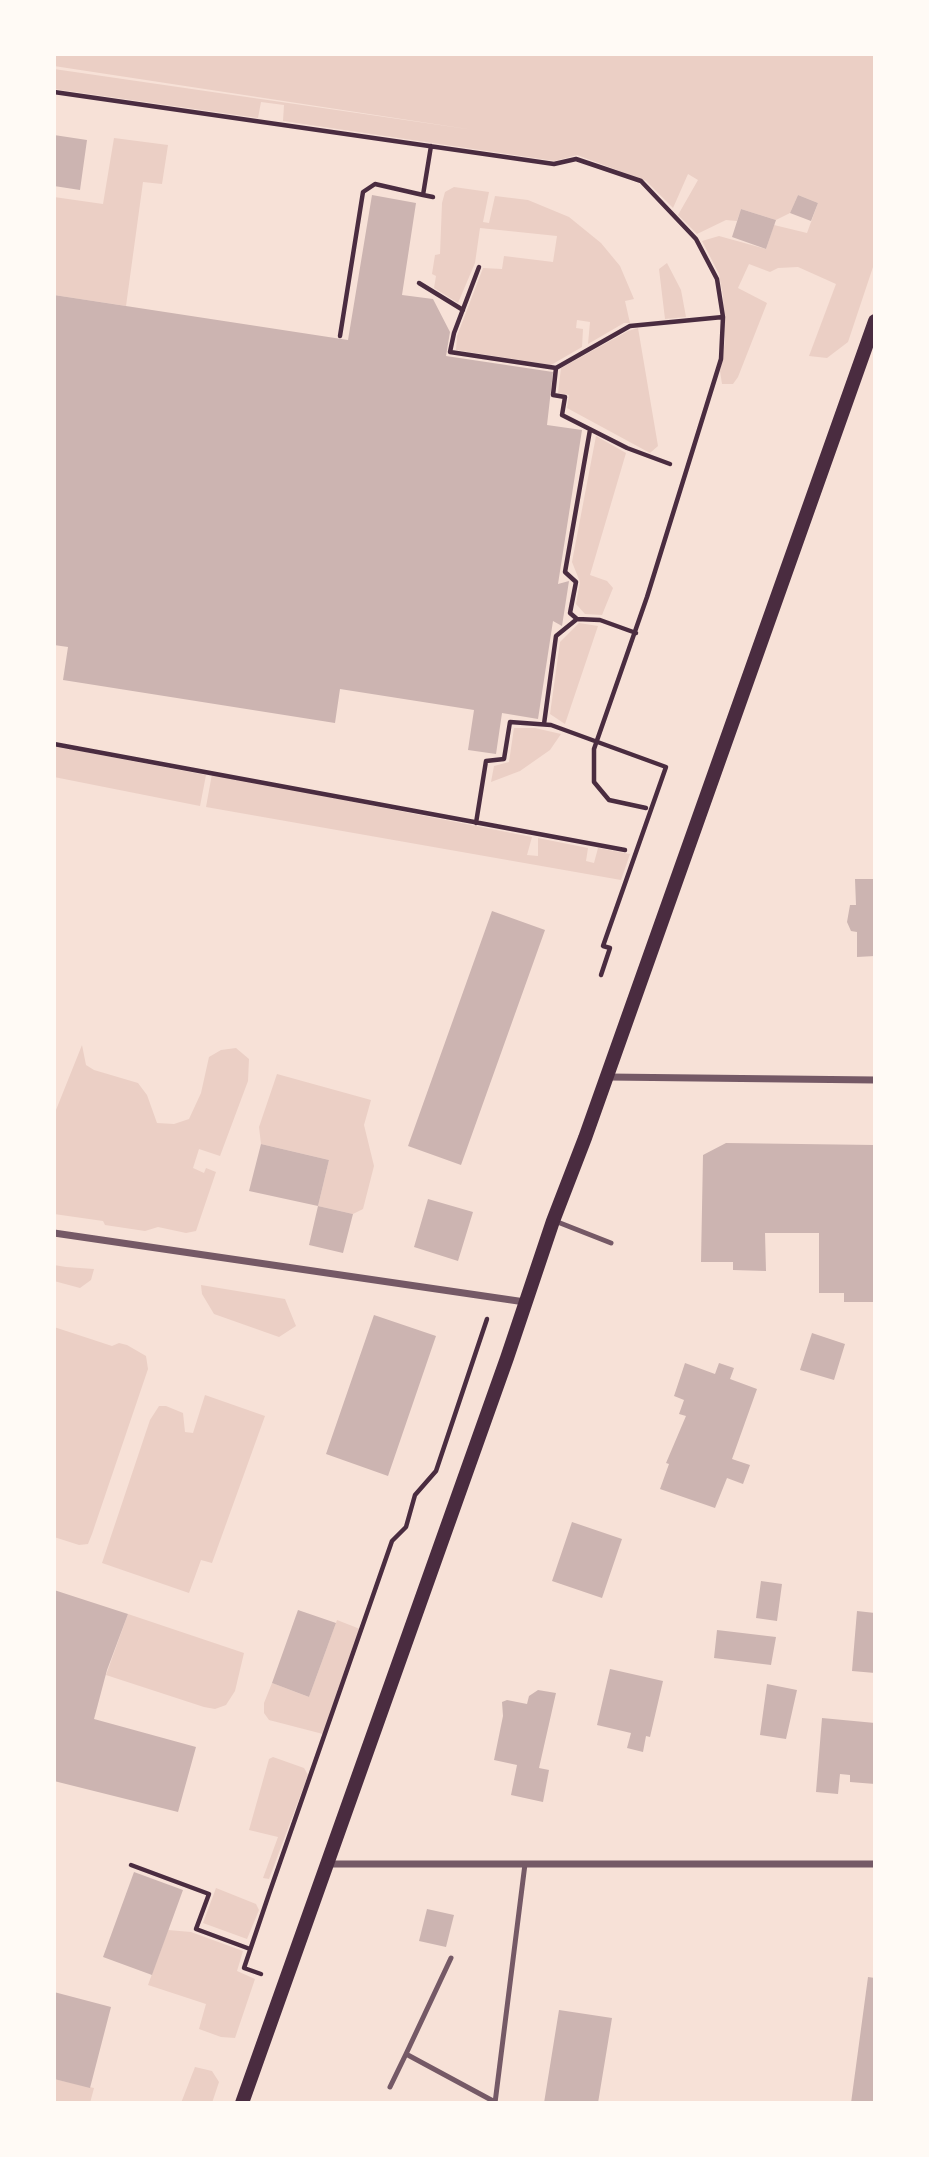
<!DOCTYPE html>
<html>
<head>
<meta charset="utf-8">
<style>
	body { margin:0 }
	#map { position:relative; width:929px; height:2157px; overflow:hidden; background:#f7e1d7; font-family:Spectral,serif }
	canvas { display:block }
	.frame { position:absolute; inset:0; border:56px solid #fffaf5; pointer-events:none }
</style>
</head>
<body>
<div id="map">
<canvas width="929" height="2157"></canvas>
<div class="frame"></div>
</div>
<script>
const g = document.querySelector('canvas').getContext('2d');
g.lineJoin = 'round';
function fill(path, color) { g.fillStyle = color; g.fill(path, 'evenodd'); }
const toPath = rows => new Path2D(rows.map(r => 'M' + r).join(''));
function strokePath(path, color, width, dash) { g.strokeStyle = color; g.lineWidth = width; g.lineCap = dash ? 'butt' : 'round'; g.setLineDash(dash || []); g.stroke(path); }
const green = toPath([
	[54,54,875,54,875,261,848,342,827,358,809,356,836,284,798,267,778,268,770,272,749,264,738,288,767,303,738,377,733,384,722,384,720,371,725,341,723,296,719,274,702,241,719,236,766,249,774,225,807,233,818,203,798,195,790,213,776,220,741,209,737,221,726,220,697,234,678,215,698,180,688,174,673,208,646,181,577,155,555,161,283,121,284,105,261,102,258,118,54,89,54,69,474,130,54,66],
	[114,138,168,145,162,184,143,182,126,306,54,295,54,197,103,204],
	[454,187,489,192,483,222,489,223,495,196,528,200,569,217,601,243,620,266,634,299,625,301,630,323,624,323,588,344,590,322,577,320,576,328,583,329,582,347,551,365,456,350,457,336,483,268,502,269,504,256,553,262,557,236,480,228,475,263,458,303,434,288,436,276,432,274,435,255,440,254,442,203,445,192],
	[667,263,681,290,686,317,665,319,659,269],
	[638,328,658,446,650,453,567,408,569,395,558,393,561,368,628,331],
	[596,436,626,453,590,575,607,581,613,588,602,615,585,614,576,604,580,582,572,562],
	[579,623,598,626,565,724,550,714,560,642],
	[514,728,535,728,561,734,550,750,520,771,491,782,494,766,509,762],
	[54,746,206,775,200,806,54,777],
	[212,774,532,837,527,855,538,856,538,838,588,848,586,861,594,863,598,848,630,854,621,880,206,807],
	[82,1045,86,1065,94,1070,138,1083,147,1095,157,1123,174,1124,189,1119,201,1093,209,1057,221,1050,236,1048,249,1059,248,1081,220,1156,199,1149,193,1168,204,1173,206,1168,216,1172,196,1231,186,1233,158,1227,145,1231,105,1225,103,1221,54,1214,54,1115],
	[277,1074,371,1100,364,1125,374,1166,363,1209,353,1214,318,1206,329,1160,261,1144,259,1127],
	[54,1265,66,1267,94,1269,91,1280,80,1288,54,1281],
	[201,1285,285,1299,296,1326,279,1337,214,1314,202,1294],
	[54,1327,112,1346,119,1343,127,1345,146,1356,148,1369,92,1534,88,1544,79,1545,54,1537],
	[205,1395,265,1416,212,1563,201,1560,189,1593,102,1563,150,1420,159,1406,166,1406,183,1413,185,1432,193,1433],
	[128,1614,244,1653,235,1691,226,1705,215,1709,204,1707,106,1675],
	[337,1620,360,1629,323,1734,269,1720,264,1713,264,1703,272,1683,309,1697],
	[273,1757,304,1768,308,1775,269,1879,263,1878,278,1837,249,1830,269,1759],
	[216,1888,256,1904,259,1910,247,1939,203,1923],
	[168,1930,191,1932,243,1951,237,1971,255,1979,235,2038,221,2037,199,2029,206,2004,148,1985],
	[195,2067,212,2071,219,2082,212,2103,181,2103],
	[54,2079,94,2088,90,2103,54,2103]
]);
const building = toPath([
	[54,135,87,140,80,190,54,186],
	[372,195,416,203,402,295,433,299,450,332,446,356,553,372,547,425,582,430,558,584,569,581,562,626,553,621,538,719,502,713,496,754,468,750,474,710,340,689,335,723,63,680,68,647,54,645,54,295,348,340],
	[798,195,818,203,811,221,790,213],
	[741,209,776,220,766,249,732,237],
	[855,879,875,879,875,956,857,957,857,932,851,931,847,922,850,905,856,905],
	[492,911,545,930,461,1165,408,1146],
	[726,1143,875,1145,875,1302,844,1302,844,1293,819,1293,819,1233,765,1233,766,1271,733,1270,733,1262,701,1262,703,1155],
	[261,1144,329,1160,318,1206,249,1191],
	[428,1199,473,1212,458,1261,414,1247],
	[318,1206,353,1214,343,1253,309,1245],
	[374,1315,436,1336,388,1476,326,1454],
	[812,1333,845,1344,834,1380,800,1370],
	[685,1363,715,1374,719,1363,734,1368,730,1379,757,1389,732,1459,750,1465,743,1484,727,1478,715,1508,660,1489,669,1464,666,1463,686,1416,679,1414,684,1400,674,1396],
	[572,1522,622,1539,602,1598,552,1581],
	[761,1581,782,1584,777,1621,756,1618],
	[54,1590,128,1614,107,1670,94,1719,196,1747,178,1812,54,1781],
	[298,1610,336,1623,309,1697,272,1683],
	[857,1611,875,1613,875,1673,852,1671],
	[717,1630,776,1637,771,1665,714,1658],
	[610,1669,663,1681,650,1737,646,1736,643,1752,627,1748,631,1733,597,1725],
	[767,1684,797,1690,786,1739,760,1735],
	[538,1690,556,1693,539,1768,549,1770,543,1802,511,1795,517,1765,494,1760,503,1716,502,1702,507,1700,527,1704,529,1696],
	[822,1718,875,1723,875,1784,850,1782,850,1775,840,1774,838,1794,816,1792],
	[134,1872,183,1890,152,1975,103,1957],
	[427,1909,454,1915,446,1947,419,1941],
	[868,1977,875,1978,875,2103,851,2103],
	[54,1992,111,2007,90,2088,54,2079],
	[559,2010,612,2018,598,2103,544,2103]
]);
const path = toPath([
	[54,92,554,164,576,159,641,181,696,239,717,279,723,317,721,359,647,597,594,749,594,782,609,800,646,808],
	[423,195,433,197],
	[479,267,454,333,450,352,556,368],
	[419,283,463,310],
	[340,336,363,192,375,184,423,195,431,146],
	[670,464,627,448,562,415,565,397,553,395,556,368,630,326,723,317],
	[577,619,570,613,576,582,565,572,590,430],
	[544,724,556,636,577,619,600,620,636,633],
	[54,744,625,850],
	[476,823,486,761,504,759,510,722,551,725,666,767,603,946,610,948,601,975],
	[131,1865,209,1894,196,1929,250,1949],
	[261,1974,244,1968,269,1894,392,1541,406,1527,415,1495,436,1471,487,1319]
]);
const service = toPath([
	[555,1221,611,1243],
	[406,2054,451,1958],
	[390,2087,406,2054,495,2102],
	[495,2103,525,1864]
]);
const minor = toPath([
	[608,1077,875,1080],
	[54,1233,525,1302],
	[327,1864,875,1864]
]);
const secondary = toPath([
	[242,2103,507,1358,553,1221,585,1138,875,321]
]);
fill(green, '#ebcfc5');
fill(building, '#ccb4b1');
strokePath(path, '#4a2c40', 4.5);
strokePath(service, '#755966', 5);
strokePath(minor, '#755966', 7);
strokePath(secondary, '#4a2c40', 14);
</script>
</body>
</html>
